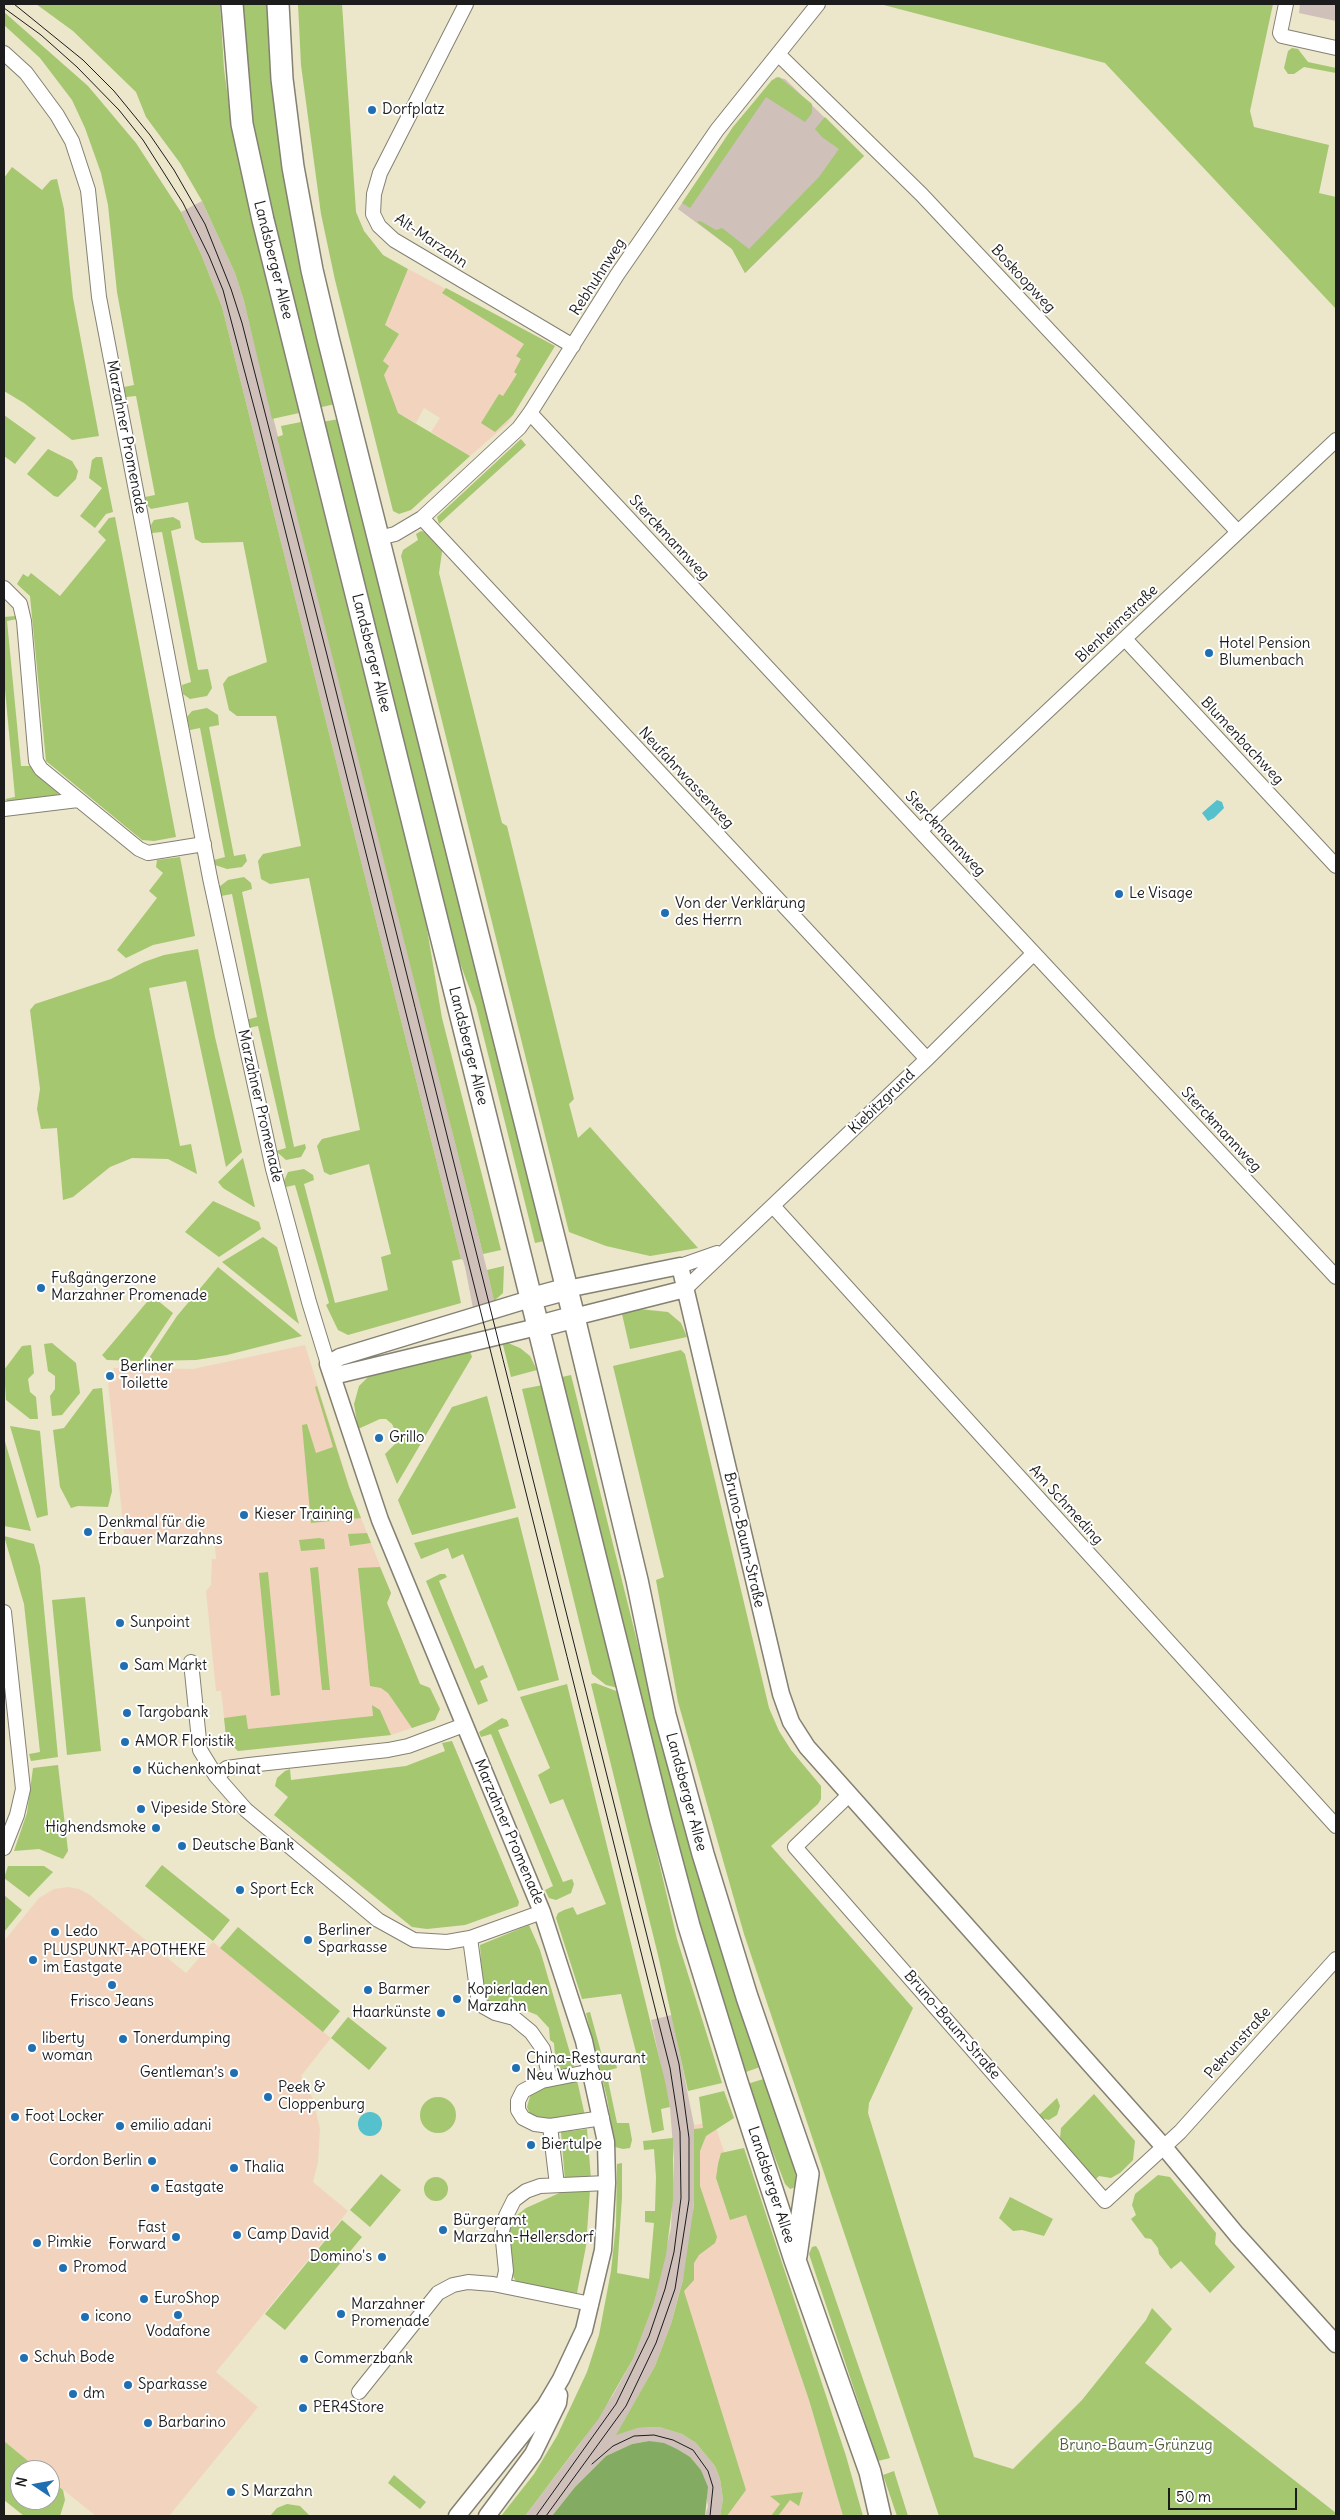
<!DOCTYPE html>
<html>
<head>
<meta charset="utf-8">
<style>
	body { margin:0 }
	#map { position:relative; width:1340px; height:2520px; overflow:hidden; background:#ece6ca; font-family:Delius,sans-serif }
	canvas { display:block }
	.frame { position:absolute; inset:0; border:5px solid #1c1c1c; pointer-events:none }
	.north { position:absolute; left:10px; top:2460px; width:50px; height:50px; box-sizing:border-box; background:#fff; border:1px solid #a4a4a4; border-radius:50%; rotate:282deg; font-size:14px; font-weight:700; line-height:20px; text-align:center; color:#1c1c1c }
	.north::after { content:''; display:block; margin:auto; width:18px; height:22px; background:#1f6fb2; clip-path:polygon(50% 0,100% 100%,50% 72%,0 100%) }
	.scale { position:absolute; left:1168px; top:2488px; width:129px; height:22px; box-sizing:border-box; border:2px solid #1c1c1c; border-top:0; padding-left:6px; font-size:15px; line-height:18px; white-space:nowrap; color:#1c1c1c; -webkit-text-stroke:4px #fff; paint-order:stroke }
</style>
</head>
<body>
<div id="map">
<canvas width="1340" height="2520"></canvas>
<div class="frame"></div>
<div class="north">N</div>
<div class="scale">50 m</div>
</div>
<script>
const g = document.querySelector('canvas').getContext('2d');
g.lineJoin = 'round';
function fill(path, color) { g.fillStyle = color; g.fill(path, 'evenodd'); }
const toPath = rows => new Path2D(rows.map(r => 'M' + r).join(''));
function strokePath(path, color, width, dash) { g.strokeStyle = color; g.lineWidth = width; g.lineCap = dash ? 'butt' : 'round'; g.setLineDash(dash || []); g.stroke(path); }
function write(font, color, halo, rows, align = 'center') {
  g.font = font + ' Delius,sans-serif'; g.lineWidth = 4; g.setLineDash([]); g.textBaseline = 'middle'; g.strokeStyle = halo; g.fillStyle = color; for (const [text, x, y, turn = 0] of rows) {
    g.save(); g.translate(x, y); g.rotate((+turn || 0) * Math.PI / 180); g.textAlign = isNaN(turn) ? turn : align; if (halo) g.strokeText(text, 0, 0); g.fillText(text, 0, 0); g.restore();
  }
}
const built = toPath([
	[408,269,555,346,508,423,470,456,431,432,440,418,424,408,416,423,398,413,384,375,383,361,399,334,385,325],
	[305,1345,353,1498,391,1593,387,1603,420,1684,430,1688,440,1709,435,1720,391,1735,238,1751,227,1741,221,1691,216,1691,206,1591,211,1585,212,1559,216,1559,214,1534,125,1542,108,1383,117,1380,113,1368,193,1369],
	[68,1887,79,1889,90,1895,186,1973,213,1942,331,2038,301,2076,313,2099,320,2129,318,2162,313,2182,348,2211,216,2372,258,2407,169,2516,96,2516,50,2479,50,2470,39,2470,4,2441,4,1941,39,1898,54,1889],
	[714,2122,809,2400,843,2516,727,2516,746,2490,677,2303,695,2143,694,2125]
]);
const industrial = toPath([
	[1300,4,1336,4,1336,21,1299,13],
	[776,77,785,79,864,156,745,273,732,249,678,209,733,127],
	[202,201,235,273,244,301,487,1270,494,1301,473,1308,465,1267,463,1260,461,1259,222,307,201,254,181,212],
	[672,2015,694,2125,696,2173,692,2227,687,2264,671,2324,655,2366,617,2434,638,2428,659,2427,682,2434,696,2443,715,2466,720,2479,723,2499,720,2516,705,2516,708,2506,701,2470,690,2458,677,2449,649,2441,632,2444,606,2456,575,2487,552,2516,525,2516,579,2445,613,2395,633,2359,654,2303,671,2228,674,2160,670,2107,651,2020]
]);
const green = toPath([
	[36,4,220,4,224,69,233,135,252,223,299,413,272,419,244,301,235,273,202,201,180,163,146,117,136,92,73,31],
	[240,4,268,4,279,138,288,198,301,268,335,404,318,408,273,224,249,107],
	[298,4,342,4,356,212,364,231,383,255,408,269,385,325,399,334,383,361,389,366,384,375,398,413,470,456,411,510,399,514,393,511,335,280,321,214,301,65],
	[880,4,1273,4,1250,111,1254,127,1329,145,1319,193,1336,197,1336,309,1105,63],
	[4,12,88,86,136,143,181,212,201,254,222,307,461,1259,452,1261,461,1303,348,1335,338,1330,326,1305,329,1303,295,1185,286,1187,284,1181,288,1172,304,1169,313,1175,314,1180,304,1184,335,1303,388,1290,381,1257,391,1254,369,1164,330,1175,324,1172,317,1146,322,1139,360,1130,309,878,270,884,261,879,258,861,263,854,301,846,276,716,237,716,229,710,223,684,228,677,267,662,243,542,202,543,195,539,188,502,151,509,147,505,145,497,155,495,136,396,126,397,124,387,134,385,117,292,108,205,101,173,85,128,72,100,40,58,4,25],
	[1292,48,1298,49,1308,62,1336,68,1336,73,1304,67,1294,74,1288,74,1284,68,1288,51],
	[779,77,812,104,812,113,805,122,766,97,690,208,682,203,733,127,772,80],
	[825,117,864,156,745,273,732,249,697,222,700,221,716,230,722,228,749,249,819,177,839,149,822,137,815,129],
	[12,167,42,190,51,180,57,179,64,209,73,298,99,436,72,440,24,403,4,391,4,178],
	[446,288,555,346,513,415,495,432,481,423,499,394,503,396,517,374,514,372,521,359,516,356,524,344,442,293],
	[4,415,36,438,15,464,4,456],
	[339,419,544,1241,535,1243,476,1006,451,939,322,422],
	[301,422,426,923,442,1018,501,1250,483,1254,277,437,283,435,281,426],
	[521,439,526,445,439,524,437,517],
	[48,449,72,461,78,471,76,479,58,497,54,496,27,474],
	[96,457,102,457,113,512,106,514,95,528,80,516,102,488,89,478,92,460],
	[115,517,176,837,154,841,142,840,46,761,30,596,17,584,23,574,28,577,31,573,60,596,106,540,98,532,109,518],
	[173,517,180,521,181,528,171,531,198,670,208,669,212,688,207,696,190,699,183,694,182,685,191,682,162,532,152,533,151,525,154,520],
	[421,531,434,534,443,545,439,573,502,823,507,826,574,1099,569,1104,578,1138,590,1127,698,1248,650,1256,606,1246,569,1232,401,556,403,550,418,540,416,534],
	[16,616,17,619,7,621,21,766,31,766,33,769,59,793,56,796,9,802,5,799,15,797,4,679,4,617],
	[207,708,218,715,219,725,209,727,234,856,245,854,247,861,242,867,227,869,215,865,214,860,225,857,200,728,190,730,187,717,192,711],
	[180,857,195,936,153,945,126,958,117,950,157,898,149,891,163,873,156,867,157,860],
	[244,877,251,883,252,889,242,892,294,1147,305,1144,306,1148,301,1157,286,1160,276,1151,286,1148,258,1026,248,1028,246,1020,257,1017,232,894,221,896,219,887,228,880],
	[198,949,215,1037,242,1152,226,1167,186,981,149,988,180,1146,191,1144,197,1174,168,1159,132,1158,110,1167,73,1197,63,1200,57,1128,41,1129,37,1109,40,1089,30,1010,35,1004,111,979,144,962,164,955],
	[243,1158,255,1207,254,1207,223,1188,218,1182],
	[213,1201,259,1222,261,1229,219,1257,185,1232],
	[263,1237,277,1247,299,1324,222,1262],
	[504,1266,503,1293,494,1301,487,1270],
	[218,1267,302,1336,227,1355,196,1360,147,1361,177,1316],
	[152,1296,173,1313,141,1361,107,1360,102,1355,104,1353],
	[639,1309,668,1312,681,1323,687,1337,630,1349,622,1314],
	[52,1343,76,1363,80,1393,62,1415,52,1416,50,1396,55,1389,55,1376,48,1371,44,1344],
	[508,1343,520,1348,530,1356,537,1370,511,1377,503,1345],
	[31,1345,34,1373,28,1379,30,1392,36,1397,38,1419,30,1419,6,1400,4,1370,22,1346],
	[681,1350,685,1354,769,1708,779,1731,791,1750,821,1786,821,1799,818,1804,771,1846,913,2008,869,2103,868,2113,974,2457,1013,2469,1082,2400,1146,2320,1152,2308,1172,2329,1145,2363,1336,2513,1336,2516,939,2516,744,1934,678,1702,656,1580,664,1577,613,1366],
	[470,1351,472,1357,397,1484,385,1454,396,1443,397,1435,392,1424,386,1419,380,1419,358,1429,354,1404,359,1386,370,1375,381,1370],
	[571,1375,675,1794,721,1950,763,2066,743,2073,686,1880,562,1377],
	[543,1385,618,1688,606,1685,592,1674,522,1389],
	[317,1386,349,1487,361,1518,311,1523,302,1425,307,1424,316,1453,333,1447,315,1387],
	[102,1388,112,1491,108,1507,78,1506,71,1508,60,1487,53,1430,64,1428,93,1389],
	[487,1396,516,1508,412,1535,398,1500,452,1407],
	[10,1426,40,1431,48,1515,37,1518],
	[4,1438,31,1531,4,1526],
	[518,1517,559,1680,518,1691,463,1554,452,1559,448,1548,421,1559,414,1543],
	[367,1533,371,1543,350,1546,348,1534],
	[4,1536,34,1544,40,1566,58,1757,31,1761,29,1754,40,1752,24,1604],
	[319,1538,324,1539,325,1549,301,1551,299,1540],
	[318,1567,330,1690,322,1690,310,1568],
	[380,1567,391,1593,387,1603,420,1684,430,1688,440,1709,435,1720,412,1728,388,1693,381,1688,370,1686,358,1568],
	[268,1572,280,1695,271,1696,259,1573],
	[440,1574,445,1574,447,1577,439,1581,475,1669,483,1665,488,1677,480,1681,488,1701,478,1705,426,1581],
	[85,1597,101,1751,67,1755,52,1600],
	[595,1683,619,1692,677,1939,722,2083,688,2091,658,1955,591,1684],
	[567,1684,665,2081,670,2107,661,2109,664,2130,652,2133,639,2063,630,2065,628,2059,637,2056,621,1994,582,1999,556,1918,558,1913,564,1910,573,1907,577,1915,606,1904,563,1799,550,1804,538,1775,550,1768,520,1697],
	[372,1705,380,1710,391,1735,238,1751,227,1741,226,1737,224,1718,246,1715,248,1729,373,1716],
	[502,1718,507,1720,509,1726,498,1730,563,1882,572,1879,574,1884,571,1893,556,1900,549,1898,545,1890,553,1886,491,1734,481,1737,479,1732],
	[452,1741,519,1902,518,1906,465,1925,427,1929,412,1927,274,1815,288,1797,275,1786,277,1778,285,1771,290,1769,291,1780,406,1766,445,1751,442,1743],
	[58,1765,68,1851,63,1859,39,1849,14,1851,27,1813,33,1768],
	[162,1865,230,1920,213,1941,145,1886],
	[8,1866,44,1866,53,1872,29,1897,4,1878],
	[4,1895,22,1910,4,1932],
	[529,1925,540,1950,575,2070,561,2071,556,2069,554,2043,550,2040,549,2028,537,2015,515,2006,492,2004,483,1994,480,1945],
	[238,1927,340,2011,323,2032,220,1948],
	[590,2012,604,2063,615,2060,617,2068,606,2071,617,2123,629,2123,632,2140,630,2148,623,2149,615,2147,607,2098,586,2013],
	[348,2017,387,2048,369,2070,331,2038],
	[767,2078,795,2163,796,2187,790,2189,785,2184,747,2084],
	[577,2080,585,2116,540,2119,530,2114,527,2107,531,2093,542,2087],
	[724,2091,734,2118,706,2136,700,2151,700,2186,717,2237,715,2243,699,2255,694,2263,694,2280,684,2291,746,2490,727,2516,720,2516,723,2499,720,2479,715,2466,696,2443,682,2434,659,2427,638,2428,616,2435,655,2366,671,2324,683,2280,694,2205,694,2129,703,2128,699,2097],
	[1094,2094,1135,2141,1133,2160,1120,2173,1111,2178,1099,2176,1095,2180,1060,2138,1061,2128],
	'420 2115a18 18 0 1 1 36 0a18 18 0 1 1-36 0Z',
	[1057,2098,1060,2106,1057,2115,1049,2120,1040,2118,1038,2116],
	[587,2129,591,2179,565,2181,561,2132],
	[673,2138,673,2200,666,2255,654,2303,633,2359,599,2418,525,2516,501,2516,534,2474,557,2436,587,2372,599,2335,611,2271,616,2225,617,2164,622,2163,622,2197,617,2273,649,2279,654,2223,645,2222,645,2211,655,2211,656,2177,654,2149,644,2150,643,2141],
	[744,2148,846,2456,863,2516,843,2516,809,2400,746,2215,730,2220,716,2178,718,2164,721,2153],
	[381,2174,401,2190,370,2227,350,2210],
	[1158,2175,1170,2177,1190,2201,1216,2233,1215,2244,1235,2267,1210,2293,1181,2261,1171,2269,1159,2254,1158,2248,1151,2239,1145,2238,1131,2219,1136,2215,1132,2205,1135,2194],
	'424 2189a12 12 0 1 1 24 0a12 12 0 1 1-24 0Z',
	[590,2190,586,2246,577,2293,517,2283,510,2271,509,2227,516,2216,526,2208,564,2191],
	[1010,2197,1053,2219,1044,2236,1022,2230,1013,2231,999,2218],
	[342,2220,362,2237,285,2330,265,2314],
	[816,2246,819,2251,890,2458,878,2461,809,2254,812,2247],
	[4,2441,39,2470,20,2470,20,2500,50,2500,50,2479,63,2490,65,2500,60,2516,24,2516,4,2500],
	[894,2471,908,2516,897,2516,883,2475],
	[394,2475,426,2502,420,2509,388,2483],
	[803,2492,799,2506,790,2500,778,2516,771,2516,780,2504,770,2496],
	[287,2504,300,2506,310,2516,270,2516,277,2508]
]);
const forest = toPath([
	[649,2441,664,2443,677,2449,690,2457,701,2470,708,2487,705,2516,552,2516,575,2487,606,2456,632,2444]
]);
const water = toPath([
	[1217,800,1222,802,1224,808,1214,818,1208,821,1202,813],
	'358 2124a12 12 0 1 1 24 0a12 12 0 1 1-24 0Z'
]);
const minor = toPath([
	[466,4,380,173,374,194,373,214,379,226,394,240,573,346],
	[1286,4,1280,33,1282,36,1336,48],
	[4,53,26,73,57,115,72,141,88,190,99,297,210,878,273,1169,309,1302,328,1364],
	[778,54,922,195,1238,532],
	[530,413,1336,1277],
	[422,518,927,1059],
	[379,538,395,534,422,518,519,428,530,413,617,275,717,130,818,4],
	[4,588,20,604,24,621,36,761,41,769,139,849,148,853,204,844],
	[1125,639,1336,866],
	[4,809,78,800],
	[920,831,1336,440],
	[773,1206,1336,1826],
	[680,1266,717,1253],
	[685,1289,927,1059,1033,954],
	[4,1612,23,1789,17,1815,4,1848],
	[191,1662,200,1750,216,1776,246,1810,378,1920,414,1940,447,1942,470,1938,542,1912],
	[216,1776,227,1768,249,1765,388,1750,408,1746,464,1725],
	[849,1795,795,1847,1105,2201,1180,2132,1336,1959],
	[470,1938,479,2004,495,2013,514,2018,531,2032,543,2049,550,2079],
	[550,2126,535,2124,523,2118,518,2110,518,2101,523,2091,542,2081,592,2071],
	[557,2185,550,2126,602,2118],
	[503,2285,506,2271,502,2231,506,2216,514,2200,526,2191,540,2186,607,2183],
	[359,2392,438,2293,453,2285,468,2282,493,2284,591,2304]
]);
const tertiary = toPath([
	[567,1289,680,1266,781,1694,791,1722,807,1747,1164,2147,1237,2235,1336,2344],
	[574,1317,685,1289],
	[333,1376,537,1327],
	[457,2516,545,2406,561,2379,584,2330,603,2250,607,2183,606,2142,584,2041,542,1912,380,1520,328,1364,340,1357,530,1299],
	[487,2516,533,2454,558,2403,559,2395]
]);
const primary = toPath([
	[232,4,242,124,263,220,661,1821,689,1926,737,2082,795,2260,870,2472,880,2516],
	[278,4,282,79,293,167,312,270,328,338,574,1317,637,1580,665,1715,703,1854,747,1997,808,2174,796,2256],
	[530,1299,567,1289],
	[537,1327,574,1317]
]);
const tram = toPath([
	[14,4,83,60,114,91,150,135,174,170,205,224,231,289,242,323,327,655,679,2064,689,2138,689,2200,675,2289,656,2343,626,2406,546,2516],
	[4,8,41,35,77,67,119,110,143,140,183,203,209,256,223,290,258,422,670,2068,680,2132,681,2198,674,2252,665,2289,649,2336,616,2404,536,2516],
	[592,2464,613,2446,634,2436,654,2435,673,2440,693,2450,708,2471,713,2487,710,2516]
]);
const markers = [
	[372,110,5,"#1f6fb2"],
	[1209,653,5,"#1f6fb2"],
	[1119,894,5,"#1f6fb2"],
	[665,913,5,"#1f6fb2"],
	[41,1288,5,"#1f6fb2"],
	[110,1376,5,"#1f6fb2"],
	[379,1438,5,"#1f6fb2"],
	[244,1515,5,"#1f6fb2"],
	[88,1532,5,"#1f6fb2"],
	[120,1623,5,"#1f6fb2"],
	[124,1666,5,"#1f6fb2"],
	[127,1713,5,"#1f6fb2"],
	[125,1742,5,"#1f6fb2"],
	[137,1770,5,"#1f6fb2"],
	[141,1809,5,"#1f6fb2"],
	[156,1828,5,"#1f6fb2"],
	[182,1846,5,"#1f6fb2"],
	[240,1890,5,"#1f6fb2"],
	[55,1932,5,"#1f6fb2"],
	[308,1940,5,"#1f6fb2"],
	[33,1960,5,"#1f6fb2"],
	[112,1985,5,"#1f6fb2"],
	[368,1990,5,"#1f6fb2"],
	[457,1999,5,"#1f6fb2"],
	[441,2013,5,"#1f6fb2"],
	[123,2039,5,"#1f6fb2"],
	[32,2048,5,"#1f6fb2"],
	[516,2068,5,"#1f6fb2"],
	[234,2073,5,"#1f6fb2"],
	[268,2097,5,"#1f6fb2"],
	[15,2117,5,"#1f6fb2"],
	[120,2126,5,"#1f6fb2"],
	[531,2145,5,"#1f6fb2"],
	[152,2161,5,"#1f6fb2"],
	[234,2168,5,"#1f6fb2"],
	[155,2188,5,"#1f6fb2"],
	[443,2230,5,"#1f6fb2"],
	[237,2235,5,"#1f6fb2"],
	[176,2237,5,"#1f6fb2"],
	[37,2243,5,"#1f6fb2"],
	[382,2257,5,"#1f6fb2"],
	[63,2268,5,"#1f6fb2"],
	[144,2299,5,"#1f6fb2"],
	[341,2314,5,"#1f6fb2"],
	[178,2315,5,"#1f6fb2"],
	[85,2317,5,"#1f6fb2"],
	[24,2358,5,"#1f6fb2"],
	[304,2359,5,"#1f6fb2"],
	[128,2385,5,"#1f6fb2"],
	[73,2394,5,"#1f6fb2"],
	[303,2408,5,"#1f6fb2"],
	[148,2423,5,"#1f6fb2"],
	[231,2492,5,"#1f6fb2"]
];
const poiNames = [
	["Dorfplatz",382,110],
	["Hotel Pension",1219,644],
	["Blumenbach",1219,661],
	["Le Visage",1129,894],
	["Von der Verklärung",675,904],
	["des Herrn",675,921],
	["Fußgängerzone",51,1279],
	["Marzahner Promenade",51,1296],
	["Berliner",120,1367],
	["Toilette",120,1384],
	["Grillo",389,1438],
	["Kieser Training",254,1515],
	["Denkmal für die",98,1523],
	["Erbauer Marzahns",98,1540],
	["Sunpoint",130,1623],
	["Sam Markt",134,1666],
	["Targobank",137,1713],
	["AMOR Floristik",135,1742],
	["Küchenkombinat",147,1770],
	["Vipeside Store",151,1809],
	["Highendsmoke",146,1828,"right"],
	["Deutsche Bank",192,1846],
	["Sport Eck",250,1890],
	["Berliner",318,1931],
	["Sparkasse",318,1948],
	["Ledo",65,1932],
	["PLUSPUNKT-APOTHEKE",43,1951],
	["im Eastgate",43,1968],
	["Barmer",378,1990],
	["Kopierladen",467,1990],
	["Marzahn",467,2007],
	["Frisco Jeans",112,2002,"center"],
	["Haarkünste",431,2013,"right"],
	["liberty",42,2039],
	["woman",42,2056],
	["Tonerdumping",133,2039],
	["China-Restaurant",526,2059],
	["Neu Wuzhou",526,2076],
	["Gentleman’s",224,2073,"right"],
	["Peek &",278,2088],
	["Cloppenburg",278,2105],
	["Foot Locker",25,2117],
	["emilio adani",130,2126],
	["Biertulpe",541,2145],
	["Cordon Berlin",142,2161,"right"],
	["Thalia",244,2168],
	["Eastgate",165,2188],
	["Bürgeramt",453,2221],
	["Marzahn-Hellersdorf",453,2238],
	["Fast",166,2228,"right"],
	["Forward",166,2245,"right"],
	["Camp David",247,2235],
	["Pimkie",47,2243],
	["Domino's",372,2257,"right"],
	["Promod",73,2268],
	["EuroShop",154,2299],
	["Marzahner",351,2305],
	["Promenade",351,2322],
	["icono",95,2317],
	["Vodafone",178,2332,"center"],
	["Schuh Bode",34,2358],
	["Commerzbank",314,2359],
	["Sparkasse",138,2385],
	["dm",83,2394],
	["PER4Store",313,2408],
	["Barbarino",158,2423],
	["S Marzahn",241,2492]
];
const streetNames = [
	["Alt-Marzahn",431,241,34],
	["Landsberger Allee",273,260,76],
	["Rebhuhnweg",598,277,-57],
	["Boskoopweg",1023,279,47],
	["Marzahner Promenade",126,437,79],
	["Sterckmannweg",669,538,47],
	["Blenheimstraße",1117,624,-43],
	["Landsberger Allee",371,653,76],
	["Blumenbachweg",1242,741,47],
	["Neufahrwasserweg",686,778,47],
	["Sterckmannweg",945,834,47],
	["Landsberger Allee",468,1046,76],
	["Kiebitzgrund",882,1102,-44],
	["Marzahner Promenade",260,1106,77],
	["Sterckmannweg",1221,1130,47],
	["Am Schmeding",1066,1505,48],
	["Bruno-Baum-Straße",744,1540,77],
	["Landsberger Allee",686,1792,75],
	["Marzahner Promenade",509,1832,67],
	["Bruno-Baum-Straße",952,2025,49],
	["Pekrunstraße",1238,2043,-48],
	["Landsberger Allee",771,2185,72]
];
const parkNames = [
	["Bruno-Baum-Grünzug",1136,2446]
];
fill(built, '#f2d4be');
fill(industrial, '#cfc0ba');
fill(green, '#a4c770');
fill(forest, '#83ac62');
fill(water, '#54c1cc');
strokePath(minor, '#848173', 16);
strokePath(tertiary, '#848173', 19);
strokePath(primary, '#848173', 24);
strokePath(minor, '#fff', 14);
strokePath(tertiary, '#fff', 16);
strokePath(primary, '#fff', 21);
strokePath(tram, '#1c1c1c', 1);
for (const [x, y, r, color] of markers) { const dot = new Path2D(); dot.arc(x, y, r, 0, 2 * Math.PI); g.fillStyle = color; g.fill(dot); strokePath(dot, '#fff', 2); }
write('15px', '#1c1c1c', '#fff', poiNames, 'left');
write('15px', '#1c1c1c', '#fff', streetNames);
write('15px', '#52603e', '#fff', parkNames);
</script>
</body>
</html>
